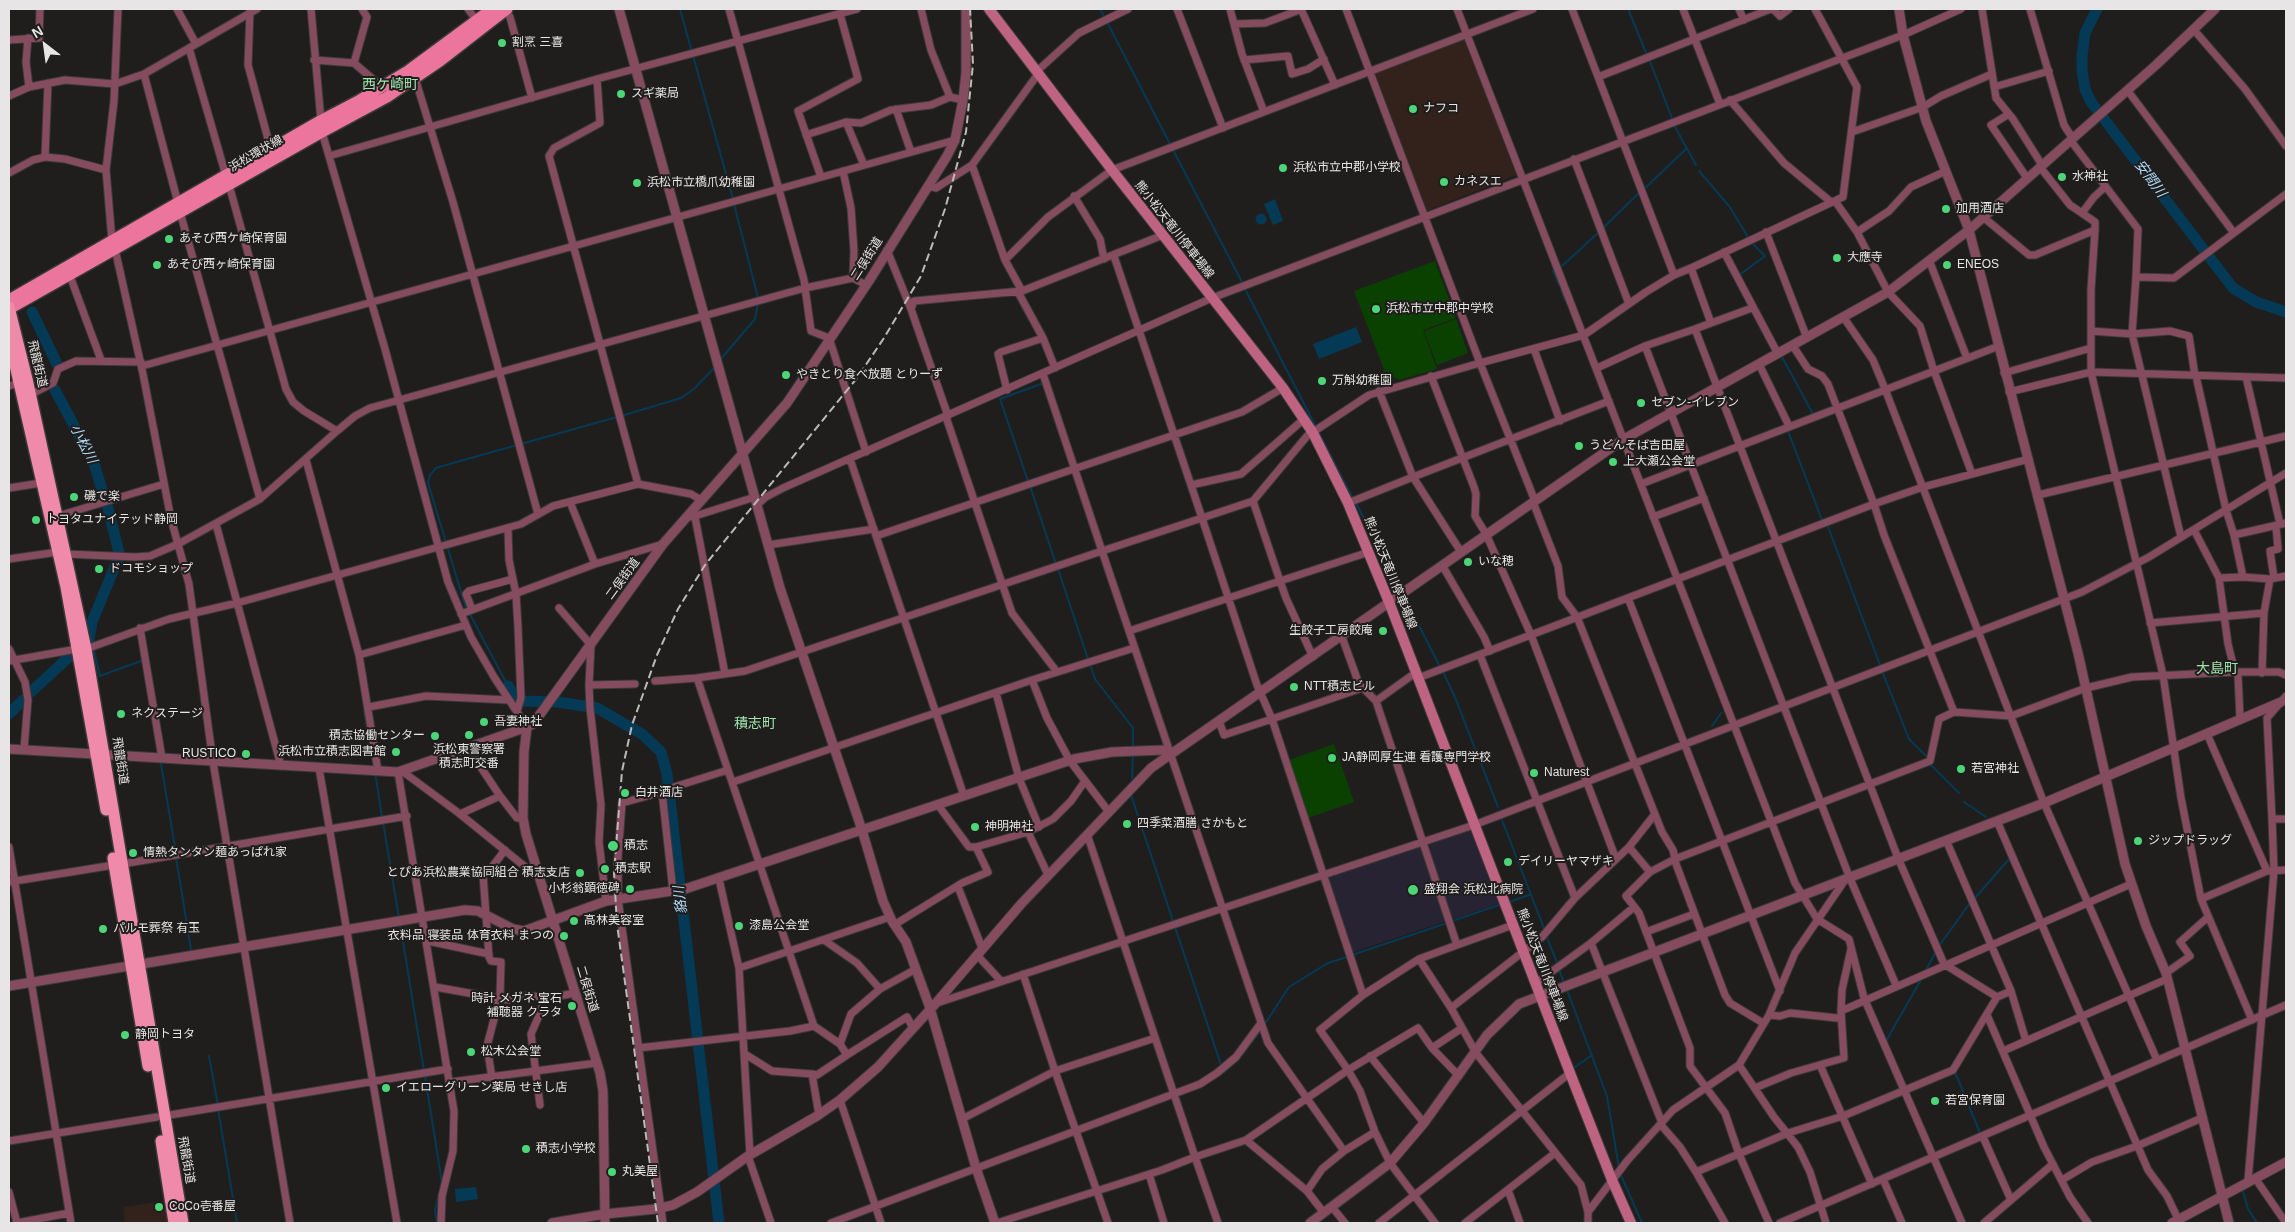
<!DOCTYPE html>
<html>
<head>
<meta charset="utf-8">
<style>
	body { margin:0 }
	#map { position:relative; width:2295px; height:1232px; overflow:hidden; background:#201e1d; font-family:Arial,sans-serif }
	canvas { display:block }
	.frame { position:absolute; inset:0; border:10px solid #e7e5e5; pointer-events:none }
	.north { position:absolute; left:20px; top:20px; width:50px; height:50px; -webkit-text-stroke:4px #201e1d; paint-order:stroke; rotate:330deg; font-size:14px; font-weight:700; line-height:20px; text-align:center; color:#e7e5e5 }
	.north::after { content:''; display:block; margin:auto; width:18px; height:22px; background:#e7e5e5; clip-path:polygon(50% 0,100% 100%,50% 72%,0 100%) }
</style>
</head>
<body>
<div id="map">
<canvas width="2295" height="1232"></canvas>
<div class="frame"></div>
<div class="north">N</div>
</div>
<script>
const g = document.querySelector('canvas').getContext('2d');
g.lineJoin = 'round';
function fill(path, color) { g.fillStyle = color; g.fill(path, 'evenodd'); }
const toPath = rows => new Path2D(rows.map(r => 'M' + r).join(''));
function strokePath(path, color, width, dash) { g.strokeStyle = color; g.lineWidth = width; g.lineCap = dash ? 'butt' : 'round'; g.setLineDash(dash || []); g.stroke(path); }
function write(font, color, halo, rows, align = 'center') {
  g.font = font + ' Arial,"Noto Sans JP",sans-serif'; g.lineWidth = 4; g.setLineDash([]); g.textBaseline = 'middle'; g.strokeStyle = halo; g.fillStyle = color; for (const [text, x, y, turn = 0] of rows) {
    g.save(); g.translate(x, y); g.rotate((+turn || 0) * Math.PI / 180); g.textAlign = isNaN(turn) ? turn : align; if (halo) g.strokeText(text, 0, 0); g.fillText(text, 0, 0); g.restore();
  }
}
const commercial = toPath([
	[1463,38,1465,39,1516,175,1426,211,1374,73],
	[164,1201,168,1223,125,1223,123,1207]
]);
const medical = toPath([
	[1471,829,1498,904,1353,952,1327,876]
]);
const green = toPath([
	[1435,261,1456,318,1423,330,1437,369,1399,380,1385,372,1354,291],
	[1456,319,1468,353,1437,365,1424,331],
	[1334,744,1354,802,1308,818,1289,760]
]);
const water = toPath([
	[1275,199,1283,221,1273,225,1264,204],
	'1255.5 219a5.5 5.5 0 1 1 11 0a5.5 5.5 0 1 1-11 0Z',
	[1356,327,1362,342,1319,359,1313,344],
	[476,1187,478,1199,456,1202,455,1189]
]);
const stream = toPath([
	[680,9,733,199],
	[1100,9,1105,18],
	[1628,9,1647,55],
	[1107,22,1170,144],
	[1649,59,1672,118],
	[1674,125,1696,165],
	[1172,148,1243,284],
	[1699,171,1729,206,1748,237],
	[1643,190,1686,149],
	[734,204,758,298],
	[1603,228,1639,193],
	[1562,266,1600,231],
	[1553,271,1559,285],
	[1738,276,1765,256,1751,242],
	[1561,290,1565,300],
	[1246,291,1352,497],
	[1782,357,1813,414],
	[720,360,755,319,758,303],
	[621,416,681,398,694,389,716,366],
	[1788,431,1822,520],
	[1028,481,1000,399,1041,384],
	[1030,486,1056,564],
	[1356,503,1400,589],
	[1827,524,1880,665],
	[1058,569,1088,659],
	[1405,598,1440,667],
	[91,649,94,650,100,676,141,661],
	[1091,667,1095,679,1133,728,1133,747],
	[1882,671,1909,739,1926,756],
	[1443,672,1454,695,1498,807],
	[508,686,465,605,428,483,430,475,436,468,446,465,617,417],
	[364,711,370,743],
	[1712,726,1721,713],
	[371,750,374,768],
	[1929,763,1959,793],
	[161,764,176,853],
	[375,772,382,817],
	[1132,778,1133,756],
	[1131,795,1173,921],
	[1964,802,1986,817],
	[1502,820,1545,931],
	[383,822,399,918],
	[176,857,191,950],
	[1975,898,2009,859],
	[1509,902,1529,895],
	[1455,920,1499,905],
	[400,923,424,1071],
	[1175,927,1221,1065],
	[1546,935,1558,965],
	[1939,946,1970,903],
	[1352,955,1444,924],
	[1559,970,1564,982],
	[1926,970,1936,951],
	[1567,990,1607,1096,1619,1168],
	[1266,1022,1289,987,1328,963,1347,957],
	[1888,1045,1886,1041,1922,978],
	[209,1056,218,1105],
	[1575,1067,1592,1055],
	[1955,1072,1980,1133],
	[1220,1075,1236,1062,1259,1033],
	[425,1076,442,1183,435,1210,437,1223],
	[218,1109,237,1223],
	[1620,1173,1642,1223],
	[1884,1174,1930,1155],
	[2243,1191,2248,1209,2257,1223]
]);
const river = toPath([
	[2097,9,2085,33,2082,56,2082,70,2085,89,2091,102,2233,288,2256,302,2286,312],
	[32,312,58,366],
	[55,390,94,463,105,500],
	[107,504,119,553],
	[89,640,92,622,118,559],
	[508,686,518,701,558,702,597,708,642,734,661,752,667,774,719,1223],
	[31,692,71,655],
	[9,714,23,700]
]);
const minor = toPath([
	[177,9,196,44],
	[311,9,322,132,385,349,448,582,471,637,494,677,527,727],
	[468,9,477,21],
	[729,9,804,280,811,331,829,338,866,452],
	[921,9,931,50,950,97],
	[1177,9,1223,128],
	[1230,9,1242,54,1264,112],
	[1301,9,1335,85],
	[1457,9,1795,883,1817,919,1849,939,1864,998,1962,1223],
	[1572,9,1674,275,1691,268,1711,323,1695,329,1898,858,1944,964,1997,997,1953,1070,1843,1116,1788,1133,1696,1172,1680,1147,1661,1125],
	[1683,9,1720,104],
	[1739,9,1744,20],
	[1982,9,1996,98,2013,119,2042,165],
	[2030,9,2064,125,2073,139],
	[505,10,510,17,532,98],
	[250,11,248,65,271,150],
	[1234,24,1265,23,1302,9],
	[2194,30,2245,89,2286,146],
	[28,38,26,62,29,87],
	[9,40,39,38,40,9],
	[189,48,226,176],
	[314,60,354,63,382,87],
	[1244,60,1288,56,1292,74,1308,69,1324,59],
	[354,63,367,17,362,9],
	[1036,72,1079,33,1128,9],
	[144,74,178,203],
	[1598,77,1768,10,1773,9,1780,16,1789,9],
	[415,78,453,202,538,514],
	[597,79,600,123,554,148,549,156,638,484],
	[1994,87,2049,71],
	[2128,91,2234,233],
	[9,96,29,87,65,80,115,84,144,74,257,9],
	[1730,100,1784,163,1831,202],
	[896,109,911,152],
	[2009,114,1991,125,2027,178],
	[846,122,864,165],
	[1852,132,1923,107,1941,96,1992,74],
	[806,135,846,122,861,123,891,110,931,105,950,97,963,100],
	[2071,141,2138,229,2136,277],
	[329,156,597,79,857,9],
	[45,157,48,83],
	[1574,159,1629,304],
	[2040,167,2070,205,2095,222,2095,230],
	[843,171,851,208,854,251,853,278],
	[9,173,33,160,45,157,65,159,106,170],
	[821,177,798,111,858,79,840,14],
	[229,185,286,389,293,402,304,411,337,431],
	[928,186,936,188,972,165],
	[1074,196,1100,239,1104,259],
	[1835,201,1857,232,1888,292,1920,326,1934,371,1972,474],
	[180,212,260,499],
	[2082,213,2094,197,2105,187],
	[1983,217,2029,255,2035,255,2095,230,2091,290,2091,372,2163,675,2181,798,2201,899,2252,1020],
	[1766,232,1807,338],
	[1857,232,1889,211,1911,187,1946,171],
	[112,241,106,170,114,101,118,9],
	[115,249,143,374,171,519,189,584,213,762,290,1223],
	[887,250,911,309],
	[1724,252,1778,354],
	[1114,256,1202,518,1253,501,1307,436,1369,395,1480,363,1346,9],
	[1005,260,1048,217,1112,170,1533,9],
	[1929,260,1967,358],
	[1691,268,1843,197,1857,87,1815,9],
	[70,276,101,360],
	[1022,291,1163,235],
	[1018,292,1043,338,1055,368],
	[1844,318,1873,360,1885,389,2044,803,2157,1060],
	[1711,323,1752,308],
	[2091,331,2132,334,2170,331,2189,336,2195,376],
	[1645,346,1849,876,1896,985],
	[1793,346,1808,369,1822,376,1828,384,1874,504,1884,535,1954,712],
	[1534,349,1560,421],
	[1759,364,1789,426],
	[142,366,955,140],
	[1597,368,1645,346,1695,329],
	[2004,373,2091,348],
	[1043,374,1102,551,1202,518,1257,685,1272,719,1224,735,1219,721],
	[1431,376,1474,487,1476,494,1475,516,1486,534,1531,635,1616,859],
	[2196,376,2226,510,2234,535,2286,523],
	[2246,377,2280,524],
	[9,386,19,383],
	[1007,390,998,354,1001,352,1043,338],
	[1379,391,1413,477,1609,401],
	[2009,392,2091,372,2286,378],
	[30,395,53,383,58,369,76,361,141,362],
	[948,416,911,309,914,301,1022,291,1005,260,972,165,1038,74],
	[946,417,1012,613,1057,672],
	[850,459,964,796],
	[306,460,359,655,378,771],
	[1641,484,1999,346],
	[1191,485,1241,474,1304,419],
	[9,488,41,483],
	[2038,495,2286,436],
	[1253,501,1280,581,1369,552],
	[1535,501,1480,363,1584,335,1646,292,1674,275],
	[570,502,595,564],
	[1533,502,1558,566,1562,597,1577,617,1662,832,1673,850,1676,864,1725,995,1730,1003,1763,1023],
	[1348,503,1413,477,1461,552],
	[757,505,766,497,783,488,1212,298,1903,35,1961,9],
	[58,516,164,484],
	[692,517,755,497],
	[695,517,725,674],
	[1653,517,1704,498],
	[216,524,281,766],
	[508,528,509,560,516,594,518,627,521,698,517,711],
	[2194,530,2219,578,2243,577,2234,535],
	[876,536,1242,412,1283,388],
	[2181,537,2132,334,2136,277,2174,278,2286,194],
	[768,545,874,529],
	[66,554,135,557,150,556,178,544,260,499,337,431,355,416,370,408,805,288,853,278,866,285],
	[9,559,58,552],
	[1442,565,1484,637,1490,651],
	[2243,577,2270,579,2286,576],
	[2219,578,2228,644,2235,672,2238,675,2240,718],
	[2274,578,2270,551,2278,549,2276,526],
	[1628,598,1780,991],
	[559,608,591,645,589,685,590,708,601,805,599,842,606,901],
	[472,609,466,594,469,591,513,579],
	[461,614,595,564,663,544],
	[2150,623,2264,613],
	[140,628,162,758],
	[1129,631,1280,581,1286,598,1313,657],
	[1342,637,1359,684,1376,701,1457,945,1513,925],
	[9,649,25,682,28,700,24,749],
	[86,649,169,619,237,603,521,524,553,506,638,484,691,494,701,500],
	[359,655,466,625],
	[1480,655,1575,898],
	[9,661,77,649],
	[2262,673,2264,613,2270,579],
	[1418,678,1874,504,1923,487,2029,459],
	[1032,680,1047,718,1070,761,1109,812],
	[655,681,697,678],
	[589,685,635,684],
	[1362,688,1272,719,1363,995],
	[996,693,1019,778,1039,827],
	[1376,701,1411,676,1417,675],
	[369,707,426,696,509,700],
	[2207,734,2267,871,2286,870],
	[468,748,500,796],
	[319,768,397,1223],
	[402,771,460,814,529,870,536,870],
	[398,772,454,1111,453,1151,442,1196,441,1223],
	[733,782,1032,680,1134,648],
	[674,787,728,770],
	[938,805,969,847,976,847,1028,832,1053,819,1071,801,1085,781],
	[460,814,500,796,517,818,523,818],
	[2272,819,2267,718,2286,696],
	[1997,821,2148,1170,2167,1196,2180,1223],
	[1028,832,1048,875],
	[1087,834,1195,1157,1246,1140,1348,1070,1320,1030,1363,995,1419,959,1457,945],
	[1946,840,2011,991,2026,1041],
	[9,847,71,1223],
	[1629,847,1655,814],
	[122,864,407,816],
	[719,879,739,968,750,1155],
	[9,882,114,865],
	[958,887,982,948],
	[2201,899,2267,871],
	[894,925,962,883,988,872,976,847],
	[1646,932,1694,914],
	[824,940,857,963,880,989],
	[428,941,489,954],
	[1591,943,1662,1123],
	[977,955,1001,981],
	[1419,959,1451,1008,1542,937,1575,898,1629,847,1650,872],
	[739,968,890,917],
	[2166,973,2190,956,2180,942,2208,917],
	[1023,974,1055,1071,1155,1038],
	[1536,983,1591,943,1634,907],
	[435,987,508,1000,525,996,554,997,575,993],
	[1997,997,2011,991],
	[937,1003,1474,825,2082,592,2149,557,2286,473],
	[1451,1008,1476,1053,1581,1185,1588,1212,1588,1223],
	[1841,1011,2131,884],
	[1769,1015,1780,1016,1790,1013,1837,1018,1841,1017],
	[1987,1015,2044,1147,2070,1197,2088,1223],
	[840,1044,851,1014,880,989,916,969],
	[638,1048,790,1031,814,1026],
	[1432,1048,1462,1028],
	[2003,1051,2167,979],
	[745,1054,772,1071,812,1074],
	[847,1055,907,1017,913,1028],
	[1370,1056,1424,1123],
	[1739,1065,1774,1117,1798,1147,1810,1172,1826,1223],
	[1820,1065,1872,1184],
	[492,1078,487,1046,500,996,501,962,491,961,489,957,483,874,492,867,505,850],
	[451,1082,597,1063],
	[1755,1088,1791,1073,1844,1058,1841,1011,1842,990,1851,949],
	[840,1100,881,1223],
	[540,1105,531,1034,541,1011,544,997],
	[819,1115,812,1074,817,1075,847,1055,840,1044,814,1026,697,678,745,671,1102,551,1268,1043,1344,1151],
	[164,1116,448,1069],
	[962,1119,1055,1071,1108,1223],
	[1983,1137,2011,1200],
	[1246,1140,1307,1191,1324,1213],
	[9,1141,157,1117],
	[748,1156,771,1223],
	[1696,1172,1725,1223],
	[1149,1174,1164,1223],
	[2255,1178,2286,1223],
	[1883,1179,1902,1223],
	[2062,1180,2092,1162,2137,1146,2202,1118],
	[2248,1181,2274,871,2272,819,2286,819],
	[1508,1190,1520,1223],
	[1307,1191,1322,1169,1344,1151,1375,1132],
	[9,1192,17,1223],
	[1332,1207,1345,1223],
	[1588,1212,1627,1161,1673,1110,1739,1065,1769,1015,1795,953,1845,880],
	[17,1223,69,1213],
	[663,1223,618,899,618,857,622,803,662,792,673,891],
	[831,1223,1200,1084,1217,1073,1236,1057,1261,1023],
	[997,1223,1162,1170,1195,1157,1218,1223],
	[1379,1223,1570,1073],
	[1435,1223,1390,1163,1375,1132,1360,1091,1348,1070,1418,1028,1432,1048,1459,1076],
	[1465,1223,1555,1153],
	[1769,1223,1739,1154,1725,1113,1690,1066,1690,1048,1639,913,1626,896,1650,872,1675,859,1930,761,1939,719,1954,712,2011,716,2086,688,2132,677,2235,672,2279,672,2286,675],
	[1780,1223,2286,1005],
	[1984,1223,2053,1164]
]);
const tertiary = toPath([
	[619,9,780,588,862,830,883,901,892,921,906,942,930,1008,976,1168,995,1223],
	[1899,9,1903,35,1926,121,1969,230,2078,653,2125,864,2146,926,2166,973,2229,1223],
	[9,749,398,772,527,727],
	[9,986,465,910,478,911,513,929,524,931,606,901,685,889,1074,759,1112,752,1164,750,1171,753],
	[552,1223,605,1214,656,1209,673,1205,697,1192,748,1156,817,1116,840,1100,878,1067,936,1003,1022,903,1151,768,1624,439,1888,292,1969,230,2156,65,2215,9],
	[605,1223,603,1091,600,1073,526,834,523,818,524,752,527,727,533,724,663,544,787,403,869,281,947,156,955,140,963,100,966,73,966,9],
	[1310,1223,1390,1163,1424,1123,1487,1035,1519,1004,2044,803,2281,702],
	[2172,1223,2286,1162]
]);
const secondary = toPath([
	[989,9,1112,170,1283,388,1313,433,1348,503,1389,602,1570,1073,1612,1180,1631,1223]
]);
const primary = toPath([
	[9,300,320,121,360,100,408,71,492,9],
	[9,309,322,132,387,97,440,61,507,9]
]);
const trunk = toPath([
	[9,307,27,379,86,649,183,1223],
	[9,339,66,587,106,810],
	[113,858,148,1066],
	[161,1141,174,1223]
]);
const rail = toPath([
	[658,1223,617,924,614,873,622,771,632,725,657,655,678,609,705,565,857,378,884,338,921,276,945,209,966,132,973,64,970,9]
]);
const markers = [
	[502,43,5,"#4cd677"],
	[621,94,5,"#4cd677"],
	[1413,109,5,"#4cd677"],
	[1283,168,5,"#4cd677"],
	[2062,177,5,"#4cd677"],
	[1444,182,5,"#4cd677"],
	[637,183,5,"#4cd677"],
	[1946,209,5,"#4cd677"],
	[169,239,5,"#4cd677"],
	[1837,258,5,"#4cd677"],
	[157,265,5,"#4cd677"],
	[1947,265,5,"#4cd677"],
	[1376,309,5,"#4cd677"],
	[786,375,5,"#4cd677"],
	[1322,381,5,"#4cd677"],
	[1641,403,5,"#4cd677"],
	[1579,446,5,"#4cd677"],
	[1613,462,5,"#4cd677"],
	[74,497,5,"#4cd677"],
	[36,520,5,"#4cd677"],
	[1468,562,5,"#4cd677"],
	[99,569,5,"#4cd677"],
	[1383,631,5,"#4cd677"],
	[1294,687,5,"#4cd677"],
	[121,714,5,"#4cd677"],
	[484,722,5,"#4cd677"],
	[469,735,5,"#4cd677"],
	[435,736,5,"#4cd677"],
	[396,752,5,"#4cd677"],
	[246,754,5,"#4cd677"],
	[1332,758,5,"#4cd677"],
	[1961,769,5,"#4cd677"],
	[1534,773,5,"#4cd677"],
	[625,793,5,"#4cd677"],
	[1127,824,5,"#4cd677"],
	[975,827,5,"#4cd677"],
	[2138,841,5,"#4cd677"],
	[613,846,6,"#4cd677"],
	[133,853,5,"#4cd677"],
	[1508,862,5,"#4cd677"],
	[605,869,5,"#4cd677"],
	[580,873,5,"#4cd677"],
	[630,889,5,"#4cd677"],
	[1413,890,6,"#4cd677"],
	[574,921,5,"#4cd677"],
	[739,926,5,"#4cd677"],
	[103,929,5,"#4cd677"],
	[564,936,5,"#4cd677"],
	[572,1006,5,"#4cd677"],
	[125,1035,5,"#4cd677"],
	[471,1052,5,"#4cd677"],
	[386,1088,5,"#4cd677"],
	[1935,1101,5,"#4cd677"],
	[526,1149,5,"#4cd677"],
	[612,1172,5,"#4cd677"],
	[159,1207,5,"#4cd677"]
];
const poiNames = [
	["割烹 三喜",512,43],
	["スギ薬局",631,94],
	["ナフコ",1423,109],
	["浜松市立中郡小学校",1293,168],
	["水神社",2072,177],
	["カネスエ",1454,182],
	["浜松市立橋爪幼稚園",647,183],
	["加用酒店",1956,209],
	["あそび西ケ崎保育園",179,239],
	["大應寺",1847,258],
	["あそび西ヶ崎保育園",167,265],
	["ENEOS",1957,265],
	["浜松市立中郡中学校",1386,309],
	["やきとり食べ放題 とりーず",796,375],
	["万斛幼稚園",1332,381],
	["セブン-イレブン",1651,403],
	["うどんそば吉田屋",1589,446],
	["上大瀬公会堂",1623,462],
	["磯で楽",84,497],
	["トヨタユナイテッド静岡",46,520],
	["いな穂",1478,562],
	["ドコモショップ",109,569],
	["生餃子工房餃庵",1373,631,"right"],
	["NTT積志ビル",1304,687],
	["ネクステージ",131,714],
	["吾妻神社",494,722],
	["積志協働センター",425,736,"right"],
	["浜松東警察署",469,750,"center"],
	["積志町交番",469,764,"center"],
	["浜松市立積志図書館",386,752,"right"],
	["RUSTICO",236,754,"right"],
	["JA静岡厚生連 看護専門学校",1342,758],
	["若宮神社",1971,769],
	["Naturest",1544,773],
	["白井酒店",635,793],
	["四季菜酒膳 さかもと",1137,824],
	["神明神社",985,827],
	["ジップドラッグ",2148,841],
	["積志",624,846],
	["情熱タンタン麺あっぱれ家",143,853],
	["デイリーヤマザキ",1518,862],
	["積志駅",615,869],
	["とぴあ浜松農業協同組合 積志支店",570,873,"right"],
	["小杉翁顕徳碑",620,889,"right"],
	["盛翔会 浜松北病院",1424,890],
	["高林美容室",584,921],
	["漆島公会堂",749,926],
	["パルモ葬祭 有玉",113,929],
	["衣料品 寝装品 体育衣料 まつの",554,936,"right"],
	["時計 メガネ 宝石",562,999,"right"],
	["補聴器 クラタ",562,1013,"right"],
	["静岡トヨタ",135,1035],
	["松木公会堂",481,1052],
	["イエローグリーン薬局 せきし店",396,1088],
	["若宮保育園",1945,1101],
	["積志小学校",536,1149],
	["丸美屋",622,1172],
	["CoCo壱番屋",169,1207]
];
const streetNames = [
	["浜松環状線",256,154,-30],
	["熊小松天竜川停車場線",1174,230,52],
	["二俣街道",867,259,-58],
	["飛龍街道",37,364,77],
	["熊小松天竜川停車場線",1390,573,68],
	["二俣街道",623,579,-54],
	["飛龍街道",120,761,81],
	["熊小松天竜川停車場線",1542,965,69],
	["二俣街道",587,989,73],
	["飛龍街道",186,1160,80]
];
const neighbourhoodNames = [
	["西ケ崎町",390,85],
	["大島町",2217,669],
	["積志町",755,724]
];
const waterNames = [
	["安間川",2150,179,53],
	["小松川",83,444,63],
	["貉川",681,900,-97]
];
fill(commercial, '#33211b');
fill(medical, '#282332');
fill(green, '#0b4100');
fill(water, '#043a55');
strokePath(stream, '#043a55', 2);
strokePath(river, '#043a55', 11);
strokePath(minor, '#3c3a39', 9);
strokePath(tertiary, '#3c3a39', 11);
strokePath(secondary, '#3c3a39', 12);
strokePath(primary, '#3c3a39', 14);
strokePath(trunk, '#3c3a39', 14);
strokePath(minor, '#844c5e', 7);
strokePath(tertiary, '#844c5e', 9);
strokePath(secondary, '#be6382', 10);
strokePath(primary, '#eb759d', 11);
strokePath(trunk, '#f08aab', 11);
strokePath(rail, '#bcbaba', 2, [8, 4]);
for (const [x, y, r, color] of markers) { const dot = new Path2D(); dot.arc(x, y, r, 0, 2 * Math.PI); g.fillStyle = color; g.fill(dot); strokePath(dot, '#201e1d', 2); }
write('12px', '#e7e5e5', '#201e1d', poiNames, 'left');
write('12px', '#e7e5e5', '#201e1d', streetNames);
write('14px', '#9fe2ac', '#201e1d', neighbourhoodNames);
write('italic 14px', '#aed8f4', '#201e1d', waterNames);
</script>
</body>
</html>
